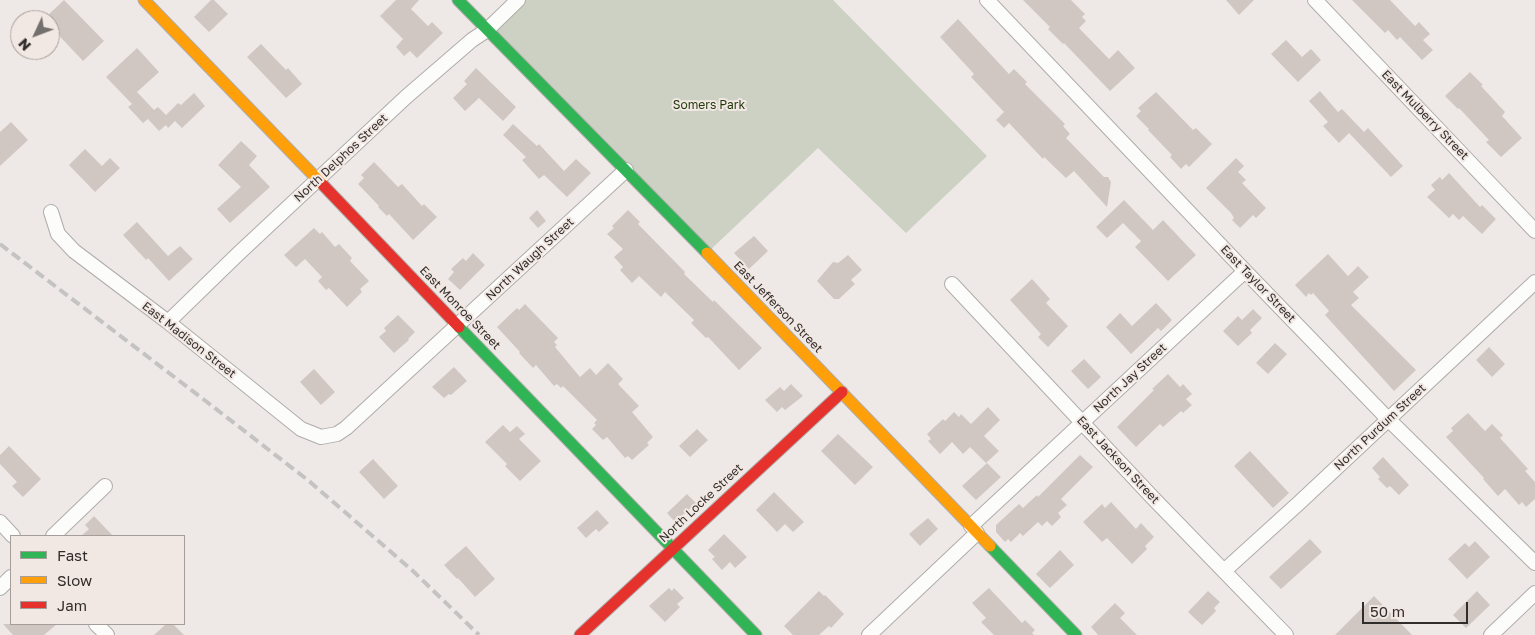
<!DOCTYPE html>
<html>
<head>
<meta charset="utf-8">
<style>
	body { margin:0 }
	#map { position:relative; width:1535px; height:635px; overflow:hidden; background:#eee9e6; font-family:"Golos Text",sans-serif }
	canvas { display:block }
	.legend { position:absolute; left:10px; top:535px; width:175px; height:90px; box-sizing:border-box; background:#f2e8e3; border:1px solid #a59d99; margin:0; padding:6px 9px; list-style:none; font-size:15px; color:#312d2b }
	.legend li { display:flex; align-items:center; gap:10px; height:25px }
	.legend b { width:25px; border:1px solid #a59d99 }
	.north { position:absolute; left:10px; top:10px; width:50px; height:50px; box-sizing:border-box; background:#f2e8e3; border:1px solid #a59d99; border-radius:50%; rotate:227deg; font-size:14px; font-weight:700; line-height:20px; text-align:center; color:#312d2b }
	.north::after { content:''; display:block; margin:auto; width:18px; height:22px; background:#736f6c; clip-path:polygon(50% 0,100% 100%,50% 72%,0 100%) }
	.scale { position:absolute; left:1362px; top:602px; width:106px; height:22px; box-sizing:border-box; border:2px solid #312d2b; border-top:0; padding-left:6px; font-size:15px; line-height:18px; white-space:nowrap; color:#312d2b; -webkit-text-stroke:4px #f2e8e3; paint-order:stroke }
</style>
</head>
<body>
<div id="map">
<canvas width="1535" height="635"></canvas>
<ul class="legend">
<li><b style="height:6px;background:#30b455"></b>Fast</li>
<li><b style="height:6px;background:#ff9f0a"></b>Slow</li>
<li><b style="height:6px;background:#e5322d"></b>Jam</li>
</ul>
<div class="north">N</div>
<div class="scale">50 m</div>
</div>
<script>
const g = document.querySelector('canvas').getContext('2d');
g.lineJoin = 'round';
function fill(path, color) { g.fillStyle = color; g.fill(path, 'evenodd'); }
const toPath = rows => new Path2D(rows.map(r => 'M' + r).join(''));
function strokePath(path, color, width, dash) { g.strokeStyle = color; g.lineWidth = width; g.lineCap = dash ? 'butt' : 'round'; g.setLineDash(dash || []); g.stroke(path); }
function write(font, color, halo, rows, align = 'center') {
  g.font = font + ' "Golos Text",sans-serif'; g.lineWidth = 4; g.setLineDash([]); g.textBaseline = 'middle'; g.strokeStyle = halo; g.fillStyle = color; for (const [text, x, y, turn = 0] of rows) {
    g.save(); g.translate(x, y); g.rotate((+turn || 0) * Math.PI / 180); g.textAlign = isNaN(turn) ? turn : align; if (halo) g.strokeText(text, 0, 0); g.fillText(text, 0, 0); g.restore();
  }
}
const green = toPath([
	[518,0,833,0,987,156,906,233,818,148,707,253,487,30]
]);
const building = toPath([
	[64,0,104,41,83,61,50,26,50,20,44,19],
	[211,0,214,0,228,14,209,32,194,17],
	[396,0,419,0,411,9,428,26,432,22,443,33,417,58,410,51,404,56,396,47,403,39,380,16],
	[1023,0,1071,0,1085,14,1082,17,1086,21,1079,28,1109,59,1118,50,1135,68,1110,91,1064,43,1063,44,1048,29,1050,27],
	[1226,0,1254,0,1239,15],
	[1352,0,1390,0,1415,26,1419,22,1430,34,1423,40,1433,50,1422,60,1400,37,1397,40,1388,30,1385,33],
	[958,19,1009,74,1014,69,1027,82,1025,84,1065,124,1063,126,1070,134,1066,138,1104,177,1108,177,1111,182,1107,207,1074,171,1066,178,1044,157,1043,159,1009,123,1004,128,996,120,1004,112,971,77,974,74,940,37],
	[1286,40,1302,57,1311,49,1321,60,1298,82,1271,54],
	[261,44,286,70,288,68,302,84,286,98,247,57],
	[137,48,159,72,137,92,154,110,158,107,166,115,178,103,181,105,194,93,205,106,182,128,175,121,168,128,166,125,159,131,148,119,143,123,128,107,132,104,106,77],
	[476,68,516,107,503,121,479,98,465,111,453,98,467,84,464,81],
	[1470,72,1483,85,1481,86,1505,112,1502,116,1522,138,1501,157,1486,142,1489,140,1459,108,1458,109,1445,96],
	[1320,91,1338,112,1342,109,1364,132,1368,128,1403,166,1391,177,1349,133,1339,143,1323,126,1328,122,1309,101],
	[1156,92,1193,130,1196,128,1212,144,1189,167,1186,164,1181,169,1170,157,1172,155,1148,130,1149,129,1136,116,1141,111,1138,108],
	[11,122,28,140,0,166,0,132],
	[513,124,537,146,539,144,564,171,576,159,591,173,567,197,544,175,539,179,522,160,526,157,503,135],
	[241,141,257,156,249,165,270,187,230,223,217,209,241,187,218,165],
	[85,149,102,166,110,158,120,168,95,192,69,165],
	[1236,158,1244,166,1238,172,1246,180,1242,183,1266,208,1256,218,1253,215,1240,228,1232,220,1234,218,1231,213,1206,188],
	[374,162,398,187,402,184,422,206,424,204,437,217,413,240,389,214,387,216,378,207,379,206,358,184,364,178,361,175],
	[1449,173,1480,207,1482,205,1496,219,1482,234,1463,216,1459,220,1453,214,1449,218,1427,197,1435,190,1431,185,1440,177,1442,180],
	[1124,200,1153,230,1163,220,1196,255,1168,281,1135,247,1141,241,1123,223,1107,238,1096,227],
	[537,210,546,221,538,228,529,218],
	[628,210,640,222,638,224,685,272,684,274,713,302,714,300,762,348,739,370,708,337,706,338,691,323,694,320,665,292,661,297,639,276,632,283,620,270,623,267,614,257,623,249,607,234,614,228,612,226],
	[137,222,168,256,180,246,193,259,169,281,148,258,146,260,123,235],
	[314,228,320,234,322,232,335,247,339,244,352,258,350,261,369,281,360,289,362,292,347,307,329,288,326,290,318,281,322,277,305,259,296,267,284,255],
	[754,236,768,251,749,269,734,253],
	[473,253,485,265,460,290,448,279,454,272,451,269,463,258,466,261],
	[1328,254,1348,276,1358,266,1369,277,1353,292,1359,298,1351,305,1416,370,1394,391,1325,315,1329,311,1313,293,1311,295,1309,293,1306,297,1295,285],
	[848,255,862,270,851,280,855,284,839,299,834,299,817,281,833,262,838,263],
	[1032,279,1050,299,1046,303,1068,326,1048,347,1038,337,1041,334,1010,300],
	[1156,303,1172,320,1161,331,1158,328,1131,354,1106,327,1120,313,1132,326],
	[525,304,558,338,554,342,557,345,555,347,580,377,590,368,596,375,608,363,623,379,618,384,639,406,632,412,653,437,647,443,649,445,632,460,628,456,625,458,607,437,603,440,592,429,596,425,594,423,597,420,563,386,561,388,557,384,554,386,536,365,533,368,519,353,520,352,497,327,517,308,519,310],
	[1253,309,1262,318,1250,330,1252,333,1238,346,1223,331,1238,316,1242,320],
	[398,315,415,332,408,339,409,340,394,353,379,337,386,331,384,328],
	[1275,343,1287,354,1268,374,1256,363],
	[1489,347,1505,364,1492,377,1476,360],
	[1084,359,1101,377,1088,389,1071,371],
	[454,367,467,381,451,395,449,394,444,398,432,387],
	[314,369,335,392,321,405,300,382],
	[1168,374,1180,387,1183,384,1192,394,1186,399,1192,405,1183,413,1181,411,1163,427,1160,424,1136,447,1117,427,1154,390,1152,389],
	[791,384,803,396,785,410,782,407,777,412,765,400,780,387,784,391],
	[988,407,1000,420,984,436,999,451,986,463,970,447,963,454,952,442,940,454,928,441,931,439,927,434,943,419,945,421,954,412,959,417,961,414,971,424],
	[1468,413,1485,431,1492,424,1503,435,1500,438,1528,469,1525,471,1535,482,1535,499,1526,507,1522,502,1519,505,1505,489,1498,496,1483,479,1484,478,1446,437,1453,431,1451,428],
	[503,425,510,432,517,426,525,434,519,439,541,461,520,481,505,466,507,464,485,442],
	[697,429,708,440,690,457,679,446],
	[838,434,873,467,855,485,821,451],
	[9,446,41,479,23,497,12,486,17,482,0,464,0,455],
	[1250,451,1289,493,1273,508,1234,466],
	[1080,455,1093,467,1061,499,1067,505,1058,513,1061,517,1052,526,1047,521,1042,526,1038,522,1023,536,1020,533,1011,542,1008,539,1005,542,996,532,996,525,1019,504,1023,508,1037,495,1038,497],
	[1383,457,1409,485,1399,495,1390,486,1387,488,1378,479,1380,477,1372,468],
	[373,459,398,486,384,499,359,472],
	[987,463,1001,477,976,500,962,486],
	[774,492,804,522,793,532,785,524,777,532,756,510],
	[687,494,696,503,675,522,667,513],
	[1111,502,1136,529,1141,523,1154,537,1145,546,1147,549,1132,564,1107,538,1102,542,1083,522,1102,504,1105,508],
	[597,510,609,523,599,532,596,529,586,538,577,528],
	[94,516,113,536,81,536,89,529,85,525],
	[928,518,938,529,920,546,909,534],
	[724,534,747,557,735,568,730,562,722,570,712,559,715,557,708,550],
	[1310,539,1322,552,1281,589,1269,577],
	[1475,541,1490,557,1467,579,1448,559,1465,543,1469,547],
	[466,546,495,579,475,597,458,578,457,579,444,565],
	[1060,550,1074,565,1050,588,1036,574],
	[669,588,672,591,674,588,684,598,677,604,680,607,665,622,649,606],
	[989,588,1022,623,1025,620,1035,630,1032,633,1034,635,994,635,981,622,986,618,972,603],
	[819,591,824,596,825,595,844,614,831,628,829,626,819,635,793,635,784,626],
	[1208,591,1220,602,1214,608,1216,611,1202,625,1188,612],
	[1477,591,1490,605,1466,628,1453,615],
	[1374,596,1412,635,1335,635],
	[1115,603,1125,613,1120,618,1137,635,1098,635,1091,627],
	[3,624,57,624,44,635,13,635],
	[166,624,173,624,184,635,154,635]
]);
const street = toPath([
	[987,0,1245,271,1388,419,1535,563],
	[1315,0,1535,231],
	[51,212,58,234,74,251,168,322,301,429,321,437,337,434,346,428,626,170],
	[952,284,1153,498,1286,635],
	[168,322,238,254,406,97,472,40,487,30,518,0],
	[0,522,13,536],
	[971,526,1245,271],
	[53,536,105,486],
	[1224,571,1300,502,1535,282],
	[0,588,11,577],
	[96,624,107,635],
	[869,635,977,533],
	[1491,635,1535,593]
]);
const fast = toPath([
	[458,0,707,253],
	[459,327,756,635],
	[990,546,1076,635]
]);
const slow = toPath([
	[144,0,323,185],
	[707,253,990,546]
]);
const jam = toPath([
	[323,185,459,327],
	[580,635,842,392]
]);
const rail = toPath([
	[0,244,207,402,309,481,413,571,479,635]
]);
const parkNames = [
	["Somers Park",709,105]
];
const streetNames = [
	["East Mulberry Street",1425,115,46],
	["North Delphos Street",341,158,-43],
	["North Waugh Street",530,259,-43],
	["East Taylor Street",1258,284,46],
	["East Jefferson Street",778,307,46],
	["East Monroe Street",460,308,46],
	["East Madison Street",189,340,38],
	["North Jay Street",1130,378,-43],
	["North Purdum Street",1380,427,-43],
	["East Jackson Street",1118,460,47],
	["North Locke Street",701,503,-43]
];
fill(green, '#ccd1c4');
fill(building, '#d0c7c2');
strokePath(street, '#b0acaa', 16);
strokePath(fast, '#b0acaa', 13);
strokePath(slow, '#b0acaa', 13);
strokePath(jam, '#b0acaa', 13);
strokePath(street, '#fcfcfb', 14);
strokePath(fast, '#30b455', 11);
strokePath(slow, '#ff9f0a', 11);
strokePath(jam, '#e5322d', 11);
strokePath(rail, '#c4c3c2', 4, [10, 5]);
write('12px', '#1e3709', '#f2e8e3', parkNames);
write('12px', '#312d2b', '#f2e8e3', streetNames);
</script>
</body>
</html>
